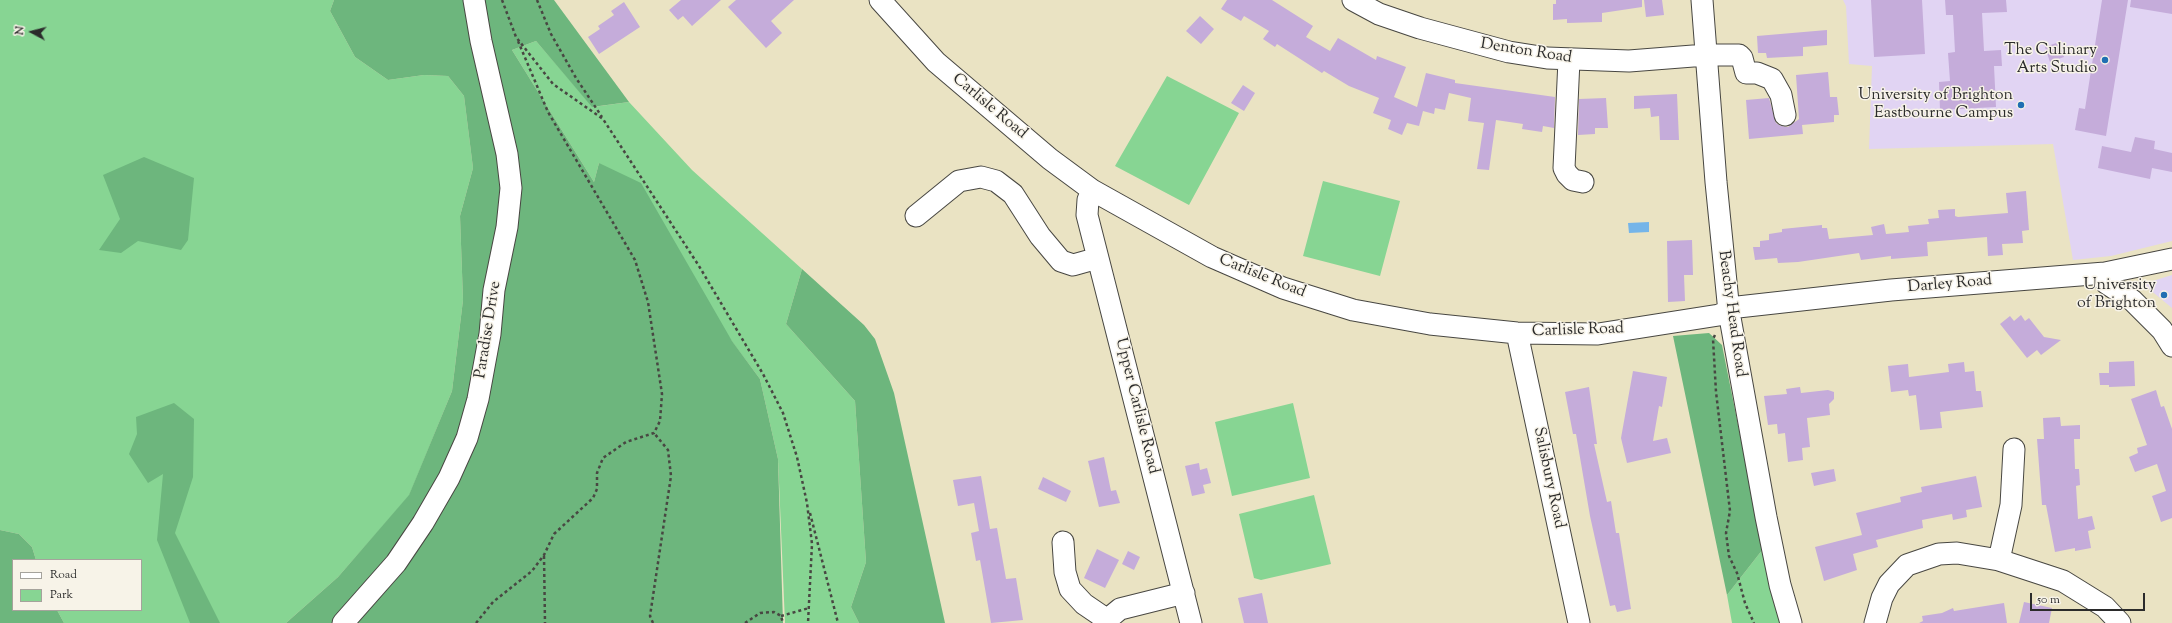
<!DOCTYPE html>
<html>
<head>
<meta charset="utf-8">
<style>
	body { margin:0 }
	#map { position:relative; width:2172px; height:623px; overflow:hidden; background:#eae3c3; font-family:"Sorts Mill Goudy",serif }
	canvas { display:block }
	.legend { position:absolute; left:12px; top:559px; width:130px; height:52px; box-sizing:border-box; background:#f7f3e8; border:1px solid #a5a39c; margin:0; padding:5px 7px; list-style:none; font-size:12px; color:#2b2b2b }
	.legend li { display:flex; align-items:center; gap:8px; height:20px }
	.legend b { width:20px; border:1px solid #a5a39c }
	.north { position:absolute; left:12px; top:12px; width:40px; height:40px; -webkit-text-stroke:3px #f7f3e8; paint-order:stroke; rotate:277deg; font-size:11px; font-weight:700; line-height:16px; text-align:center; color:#2b2b2b }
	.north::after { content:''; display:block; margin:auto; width:14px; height:18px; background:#2b2b2b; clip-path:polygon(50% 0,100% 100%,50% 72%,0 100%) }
	.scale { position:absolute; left:2030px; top:593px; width:115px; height:18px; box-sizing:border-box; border:2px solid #2b2b2b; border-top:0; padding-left:5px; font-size:12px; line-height:14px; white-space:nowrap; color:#2b2b2b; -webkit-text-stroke:3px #f7f3e8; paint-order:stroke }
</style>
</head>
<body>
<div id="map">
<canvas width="2172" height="623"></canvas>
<ul class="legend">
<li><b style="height:5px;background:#fff"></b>Road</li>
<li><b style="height:11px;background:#87d593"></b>Park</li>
</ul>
<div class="north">N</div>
<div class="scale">50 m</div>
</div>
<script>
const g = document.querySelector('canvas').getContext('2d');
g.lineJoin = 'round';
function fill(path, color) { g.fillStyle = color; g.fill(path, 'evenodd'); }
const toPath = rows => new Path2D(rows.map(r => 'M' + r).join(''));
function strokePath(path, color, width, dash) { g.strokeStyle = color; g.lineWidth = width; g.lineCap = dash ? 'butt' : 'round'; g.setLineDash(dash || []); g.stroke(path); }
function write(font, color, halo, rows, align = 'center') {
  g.font = font + ' "Sorts Mill Goudy",serif'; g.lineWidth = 3; g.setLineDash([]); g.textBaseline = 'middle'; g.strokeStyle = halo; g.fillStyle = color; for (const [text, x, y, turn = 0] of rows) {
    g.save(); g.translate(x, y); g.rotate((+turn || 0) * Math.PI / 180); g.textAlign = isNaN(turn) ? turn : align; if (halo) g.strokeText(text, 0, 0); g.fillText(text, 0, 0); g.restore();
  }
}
const built = toPath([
	[1843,0,2172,0,2172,241,2111,256,2073,260,2053,144,1869,149,1872,66,1849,64,1846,6],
	[2172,275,2172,308,2143,284]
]);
const green = toPath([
	[0,0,334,0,330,11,355,57,388,80,424,75,448,76,464,96,473,168,460,216,463,300,452,391,409,496,338,577,286,623,64,623,57,610,141,610,141,560,36,560,32,547,19,534,0,530],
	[536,41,593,107,629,102,692,170,802,269,786,324,855,401,866,562,851,607,859,623,785,623,778,459,760,379,599,163,594,182,512,50],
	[1167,76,1239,113,1189,205,1115,166],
	[1323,181,1400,201,1380,276,1303,256],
	[1293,403,1310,478,1232,496,1215,422],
	[1314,495,1331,564,1261,580,1254,578,1239,514],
	[1763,549,1782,623,1732,623,1727,595]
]);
const forest = toPath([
	[334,0,554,0,629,102,592,107,536,41,512,50,594,182,599,163,641,183,732,341,760,379,778,459,783,623,286,623,338,577,409,495,452,391,463,300,460,216,473,168,464,96,448,76,424,75,388,80,355,57,330,11],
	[144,157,194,178,188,240,181,250,138,241,121,253,99,250,120,219,103,175],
	[802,269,864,325,875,339,894,393,945,623,859,623,851,607,866,562,855,401,786,324],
	[1709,333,1722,345,1763,549,1727,595,1673,336],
	[174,403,194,419,193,477,175,533,220,623,190,623,157,540,163,474,148,483,129,454,137,434,136,417],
	[0,530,19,534,32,547,36,560,13,560,13,610,57,610,64,623,0,623]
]);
const water = toPath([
	[1649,222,1649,232,1629,233,1628,223]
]);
const building = toPath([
	[681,0,721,0,692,26,683,16,678,20,669,10],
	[736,0,794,0,771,21,782,33,766,48,728,7],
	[1227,0,1272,0,1313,26,1306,37,1330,51,1338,38,1376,60,1377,56,1406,67,1394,97,1417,107,1426,73,1455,80,1455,83,1555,97,1554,128,1543,126,1542,132,1522,129,1523,124,1496,120,1489,170,1477,169,1484,123,1468,121,1471,98,1449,93,1445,110,1435,108,1434,114,1423,111,1419,126,1407,123,1402,135,1388,129,1391,120,1373,113,1379,98,1349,86,1324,71,1322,73,1277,44,1275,47,1263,39,1269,31,1244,16,1241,21,1221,9],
	[1556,0,1642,0,1642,7,1602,13,1602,22,1567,23,1567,19,1553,20,1553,4,1556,4],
	[1644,0,1662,0,1664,15,1646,17],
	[1871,0,1922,0,1925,54,1874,57],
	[1945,0,2006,0,2007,12,1982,13,1984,51,2001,50,2002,66,1994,66,1996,107,1940,110,1939,82,1950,81,1948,53,1955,52,1953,15,1946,15],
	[2102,0,2128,0,2106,136,2075,130,2079,108,2085,109],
	[2131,0,2172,0,2172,14,2130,7],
	[624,2,640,27,599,54,588,37,600,29,598,26,614,15,611,11],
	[1200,16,1214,29,1201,44,1186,31],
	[1827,30,1827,45,1803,47,1803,56,1767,58,1766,53,1758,53,1757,36],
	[2059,42,2064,57,2050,62,2045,47],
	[1828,72,1830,97,1837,97,1839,115,1834,115,1834,122,1802,125,1803,134,1749,139,1746,100,1769,98,1776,123,1781,126,1788,127,1799,119,1796,75],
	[1243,85,1255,93,1244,111,1231,103],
	[1677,94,1679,140,1660,140,1659,116,1651,117,1650,108,1634,109,1634,96],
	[1606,98,1608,128,1595,128,1595,134,1578,135,1579,99],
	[2135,137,2155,141,2154,149,2172,153,2172,172,2152,168,2150,179,2098,168,2102,146,2131,152],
	[2026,191,2029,230,2022,231,2023,243,2002,244,2003,255,1988,256,1987,237,1927,242,1928,256,1891,259,1891,256,1861,260,1859,253,1798,262,1778,263,1777,258,1755,260,1753,247,1760,247,1760,241,1769,240,1769,234,1782,232,1782,229,1822,225,1822,228,1827,228,1829,239,1873,235,1871,227,1884,224,1886,234,1909,232,1908,226,1929,224,1928,219,1939,218,1938,210,1955,209,1955,216,1958,217,2008,213,2006,193],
	[1692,240,1693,275,1684,275,1685,301,1668,302,1667,241],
	[2021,315,2025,321,2029,318,2044,337,2061,340,2041,355,2037,350,2027,358,2000,324,2010,316,2014,321],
	[2134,361,2135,386,2109,387,2109,385,2100,385,2099,373,2109,373,2109,362],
	[1964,362,1965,372,1974,371,1976,391,1981,391,1983,407,1940,412,1942,428,1920,430,1916,395,1909,396,1908,390,1891,392,1888,366,1908,364,1909,377,1949,372,1948,364],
	[1633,371,1667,377,1662,407,1659,406,1653,441,1667,438,1671,453,1627,463,1621,438],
	[1589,387,1597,444,1594,444,1607,502,1611,501,1616,533,1619,533,1631,609,1617,612,1615,605,1610,606,1590,516,1576,434,1573,434,1565,392],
	[1800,387,1801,393,1828,390,1834,392,1834,399,1829,404,1830,415,1807,418,1810,447,1802,448,1803,460,1788,462,1785,433,1778,434,1777,424,1768,425,1764,396,1787,394,1786,389],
	[2156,390,2161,407,2164,406,2172,429,2172,518,2161,522,2152,496,2166,491,2157,464,2135,472,2129,457,2138,453,2137,448,2147,445,2131,399],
	[2060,417,2061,426,2080,425,2080,439,2074,439,2075,469,2079,469,2080,485,2076,486,2078,519,2092,516,2095,529,2088,531,2091,548,2075,551,2075,548,2055,552,2046,505,2042,505,2037,439,2044,439,2043,418],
	[1104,457,1111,491,1116,490,1120,503,1099,507,1088,461],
	[1199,463,1200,470,1207,468,1211,483,1203,485,1205,493,1192,496,1185,466],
	[1834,469,1836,481,1814,486,1811,473],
	[981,476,990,529,997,528,1006,579,1016,578,1023,620,991,623,980,560,976,561,971,533,979,531,974,503,958,506,953,480],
	[1976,476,1982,507,1966,510,1967,517,1953,520,1952,514,1922,520,1923,528,1876,540,1878,547,1853,554,1857,570,1824,581,1815,547,1862,535,1856,513,1901,502,1900,497,1922,492,1921,487],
	[1043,477,1071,491,1066,502,1038,489],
	[1097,549,1119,560,1105,588,1084,578],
	[1128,551,1140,557,1134,570,1122,564],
	[1262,593,1268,623,1244,623,1238,598],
	[2024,602,2052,608,2049,623,2019,623],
	[2004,603,2007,623,1919,623,1923,621,1922,616,1942,613,1953,608,1954,611]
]);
const path = toPath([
	[502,0,516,37,553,84,603,119,699,266,763,374,783,413,797,457,807,503,812,544,808,623],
	[537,0,551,34,576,78,602,117],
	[1715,335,1713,339,1716,392,1730,511,1726,533,1729,556,1737,573,1745,603,1754,623],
	[810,513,838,623],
	[544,556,545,623],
	[781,616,809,608],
	[476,623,493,602,532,571,544,555,554,534,593,498,597,489,597,473,603,458,626,442,654,433,660,421,662,394,648,302,635,260,548,112,518,41],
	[653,623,650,616,671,476,668,450,654,433],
	[745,623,760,613,774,612,781,616,783,623]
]);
const minor = toPath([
	[880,0,936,62,1050,159,1092,190,1212,257,1283,288,1353,310,1430,324,1517,333,1598,334,1719,315,1738,307,1891,290,2105,273,2172,259],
	[1353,0,1379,14,1420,28,1509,52,1547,58,1629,61,1706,55,1739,55,1742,58,1746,73,1757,73,1772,79,1781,95,1785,115],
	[1702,0,1716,182,1729,312,1766,517,1780,585,1791,623],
	[1569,60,1564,168,1567,174,1573,180,1583,182],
	[1092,190,1088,200,1087,215,1191,623],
	[916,216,959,181,981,177,996,181,1013,194,1040,236,1061,261,1073,265,1098,258],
	[2105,273,2106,283,2132,300,2162,330,2172,346],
	[1517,333,1579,623],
	[1063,542,1065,572,1070,589,1084,604,1106,619],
	[1999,560,2011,505,2014,449],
	[343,623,396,563,423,523,449,478,467,438,478,399,490,334,494,290,507,227,511,188,507,154,481,41,474,0],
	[1103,623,1120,609,1184,593],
	[1875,623,1882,598,1889,584,1907,565,1939,554,1957,553,1999,560,2063,581,2105,607,2120,623]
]);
const markers = [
	[2105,60,4,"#1f6fb2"],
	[2021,105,4,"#1f6fb2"],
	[2164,295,4,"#1f6fb2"]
];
const poiNames = [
	["The Culinary",2097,51],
	["Arts Studio",2097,69],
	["University of Brighton",2013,96],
	["Eastbourne Campus",2013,114],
	["University",2156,286],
	["of Brighton",2156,304]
];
const streetNames = [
	["Denton Road",1526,52,9],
	["Carlisle Road",989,107,40],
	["Carlisle Road",1262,277,22],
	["Darley Road",1950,285,-5],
	["Beachy Head Road",1731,314,82],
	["Paradise Drive",489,330,-81],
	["Carlisle Road",1578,331,-2],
	["Upper Carlisle Road",1136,406,76],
	["Salisbury Road",1548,478,78]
];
fill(built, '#e1d4f3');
fill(green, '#87d593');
fill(forest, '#6db67d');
fill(water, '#75b5e9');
fill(building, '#c5acda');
strokePath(minor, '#484742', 23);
strokePath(path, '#484742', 2.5, [3, 3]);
strokePath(minor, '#fff', 21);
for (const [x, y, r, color] of markers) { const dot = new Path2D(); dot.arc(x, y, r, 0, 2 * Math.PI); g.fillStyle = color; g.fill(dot); strokePath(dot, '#f7f3e8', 1.5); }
write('16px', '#2b2b2b', '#f7f3e8', poiNames, 'right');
write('16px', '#2b2b2b', '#f7f3e8', streetNames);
</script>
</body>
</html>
